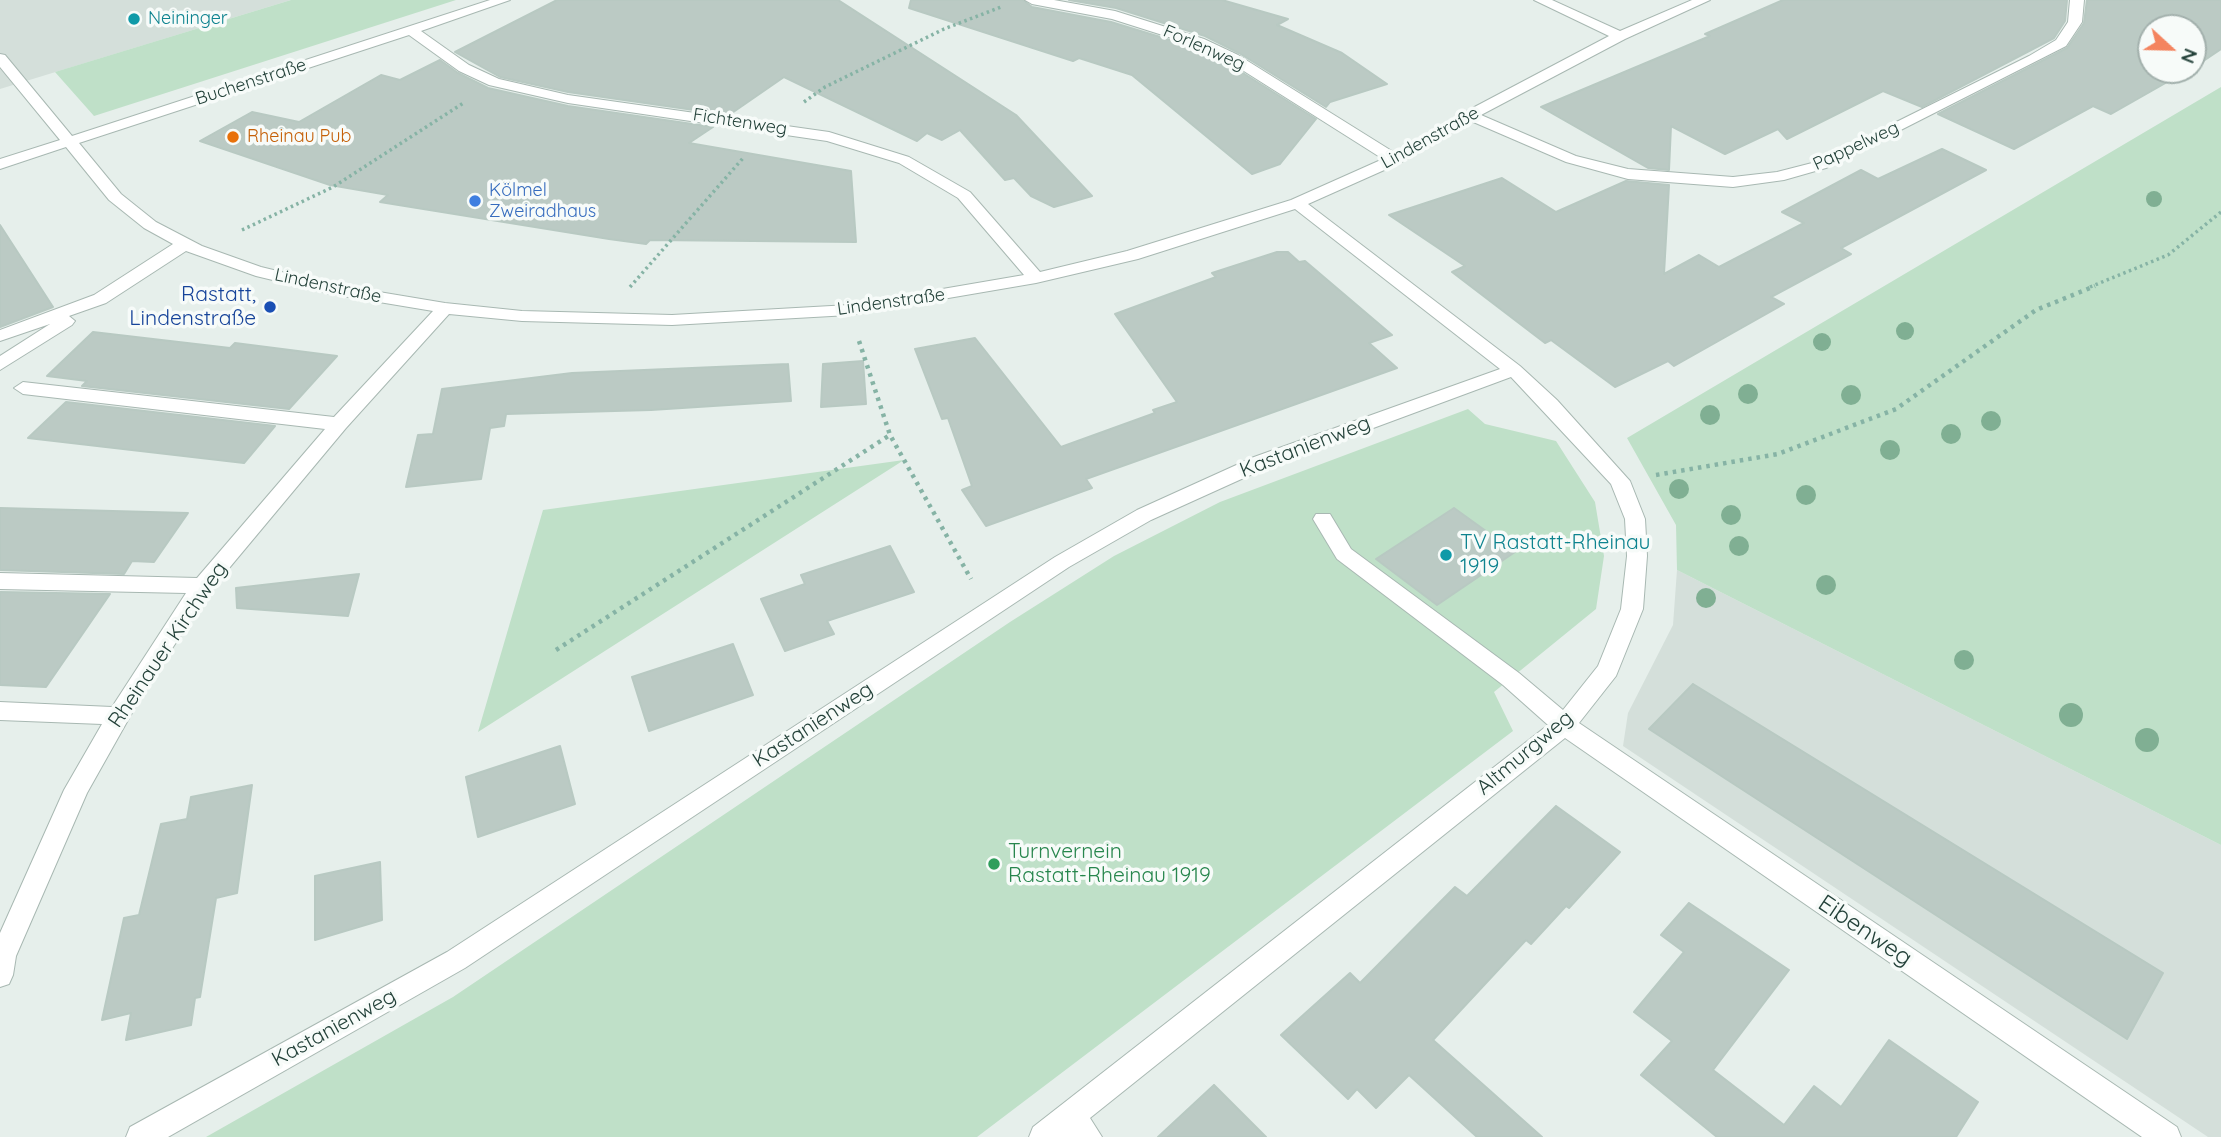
<!DOCTYPE html>
<html>
<head>
<meta charset="utf-8">
<style>
	body { margin:0 }
	#map { position:relative; width:2221px; height:1137px; overflow:hidden; background:#e6efeb; font-family:Quicksand,sans-serif }
	canvas { display:block }
	.north { position:absolute; left:2137px; top:14px; width:70px; height:70px; box-sizing:border-box; background:#f7fbf9; border:2px solid #a3b1ad; border-radius:50%; rotate:112deg; font-size:19px; font-weight:700; line-height:28px; text-align:center; color:#24423a }
	.north::after { content:''; display:block; margin:auto; width:24px; height:32px; background:#f4845f; clip-path:polygon(50% 0,100% 100%,50% 72%,0 100%) }
</style>
</head>
<body>
<div id="map">
<canvas width="2221" height="1137"></canvas>
<div class="north">N</div>
</div>
<script>
const g = document.querySelector('canvas').getContext('2d');
g.lineJoin = 'round';
function fill(path, color) { g.fillStyle = color; g.fill(path, 'evenodd'); }
const toPath = rows => new Path2D(rows.map(r => 'M' + r).join(''));
function strokePath(path, color, width, dash) { g.strokeStyle = color; g.lineWidth = width; g.lineCap = dash ? 'butt' : 'round'; g.setLineDash(dash || []); g.stroke(path); }
function write(font, color, halo, rows, align = 'center') {
  g.font = font + ' Quicksand,sans-serif'; g.lineWidth = 7; g.setLineDash([]); g.textBaseline = 'middle'; g.strokeStyle = halo; g.fillStyle = color; for (const [text, x, y, turn = 0] of rows) {
    g.save(); g.translate(x, y); g.rotate((+turn || 0) * Math.PI / 180); g.textAlign = isNaN(turn) ? turn : align; if (halo) g.strokeText(text, 0, 0); g.fillText(text, 0, 0); g.restore();
  }
}
const built = toPath([
	[0,0,291,0,0,89],
	[1677,570,2221,845,2221,1137,2208,1137,1623,746,1628,713,1673,625]
]);
const green = toPath([
	[291,0,456,0,94,116,55,72],
	[2221,87,2221,845,1677,570,1676,525,1627,438],
	[1468,409,1485,424,1556,441,1595,502,1604,556,1596,609,1494,692,1513,731,977,1137,206,1137,453,997,1010,622,1114,556,1220,502],
	[904,460,478,732,543,510]
]);
const building = toPath([
	[557,0,838,0,1016,115,1092,196,1054,207,1031,196,1014,178,1005,180,960,130,942,140,927,133,917,141,784,77,729,115,568,92,500,77,455,52,557,0],
	[911,0,1023,0,1032,7,1111,22,1193,47,1227,63,1316,119,1280,164,1252,174,1132,75,1079,58,1073,61,909,8,911,0],
	[1069,0,1222,0,1288,19,1277,25,1342,53,1387,84,1330,102,1326,107,1239,53,1205,36,1116,8,1069,0],
	[1783,0,2067,0,2065,21,2054,38,1922,107,1883,91,1787,139,1778,129,1725,154,1671,126,1669,170,1648,168,1541,107,1710,36,1705,34,1783,0],
	[2087,0,2221,0,2221,49,2193,68,2193,28,2151,28,2151,70,2191,70,2174,83,2169,81,2111,114,2093,106,2014,149,1938,114,2067,48,2084,23,2087,0],
	[440,60,458,73,488,88,568,106,713,127,689,143,851,171,856,242,650,240,646,244,609,239,380,202,388,195,330,185,200,141,252,112,299,122,381,75,400,80,440,60],
	[1942,149,1986,170,1841,248,1851,254,1771,297,1784,304,1674,366,1668,361,1615,387,1551,340,1545,343,1452,272,1465,266,1389,215,1502,178,1556,212,1626,181,1669,185,1664,274,1699,255,1719,267,1804,223,1782,212,1861,170,1878,179,1942,149],
	[0,225,53,307,0,327,0,225],
	[1277,252,1288,252,1299,262,1305,261,1392,335,1369,343,1397,368,1086,479,1092,488,986,526,962,490,972,486,948,418,942,419,915,349,975,338,1061,447,1155,413,1153,410,1177,402,1115,314,1216,277,1212,273,1277,252],
	[93,332,230,348,235,343,337,356,289,409,82,386,87,381,47,376,93,332],
	[863,361,866,404,821,407,823,364,863,361],
	[788,364,791,401,651,410,506,414,504,426,490,428,481,479,406,487,418,435,433,434,442,389,572,373,788,364],
	[66,402,275,426,244,463,28,438,66,402],
	[0,508,188,513,154,562,132,561,124,574,0,570,0,508],
	[1454,508,1515,552,1437,605,1376,559,1454,508],
	[890,546,914,592,827,621,834,634,785,651,761,599,805,584,801,575,890,546],
	[359,574,348,616,237,608,236,588,359,574],
	[0,592,110,594,46,687,0,685,0,592],
	[733,644,753,695,649,731,632,677,733,644],
	[1693,684,2163,973,2127,1039,1649,729,1693,684],
	[560,746,575,804,478,837,466,777,560,746],
	[252,785,237,893,216,898,200,997,195,998,191,1025,126,1040,131,1013,102,1020,124,918,139,915,161,824,187,819,191,797,252,785],
	[1556,806,1620,852,1569,908,1566,906,1531,944,1526,940,1433,1040,1542,1137,1477,1137,1409,1075,1376,1108,1357,1089,1348,1099,1281,1035,1350,973,1360,983,1455,887,1467,896,1556,806],
	[380,862,382,920,315,940,315,876,380,862],
	[1689,903,1789,970,1713,1070,1784,1125,1814,1086,1841,1107,1889,1040,1978,1102,1956,1137,1717,1137,1641,1075,1672,1041,1634,1012,1684,952,1661,935,1689,903],
	[1214,1085,1266,1137,1158,1137,1214,1085]
]);
const pathFar1 = toPath([
	[804,102,825,87,944,29,1001,7],
	[242,230,333,187,465,102],
	[630,287,744,157],
	[2090,287,2168,255,2221,212]
]);
const path = toPath([
	[859,341,890,435,971,579],
	[1656,475,1778,454,1896,409,2036,310,2095,286],
	[556,650,890,435]
]);
const minor = toPath([
	[490,0,510,0,421,31,469,65,499,79,568,95,829,132,909,157,970,192,1040,272,1127,251,1291,200,1383,159,1228,61,1194,45,1112,19,1032,4,1025,0,1054,0,1115,11,1204,39,1238,55,1395,153,1465,112,1609,36,1534,0,1552,0,1620,31,1692,0,1710,0,1625,39,1481,115,1576,156,1628,169,1733,177,1777,172,1816,162,2029,56,2056,40,2068,22,2070,0,2084,0,2082,22,2066,46,1826,168,1784,180,1733,187,1628,179,1566,162,1471,121,1400,163,1308,204,1520,366,1557,400,1630,481,1645,519,1647,556,1643,609,1616,676,1579,723,2177,1127,2181,1137,2142,1137,1565,738,1090,1118,1102,1137,1029,1137,1033,1127,1548,725,1503,685,1337,559,1313,519,1316,514,1330,514,1351,549,1519,673,1563,710,1598,666,1621,609,1627,556,1625,519,1611,484,1511,377,1268,467,1151,520,1069,567,465,968,168,1137,126,1137,130,1127,447,952,1055,557,1137,510,1254,457,1500,369,1295,209,1138,259,1036,283,849,315,672,325,522,321,449,314,346,428,210,591,146,688,87,793,16,956,13,975,9,984,0,987,0,933,64,790,102,724,0,720,0,702,112,707,186,593,0,589,0,573,197,578,325,429,23,394,14,388,23,382,334,417,433,311,331,294,256,276,186,251,106,303,69,316,75,321,72,325,0,370,0,356,50,324,0,341,0,330,94,295,173,244,144,228,109,200,66,147,0,169,0,159,60,140,0,67,0,54,5,55,72,136,490,0],
	[409,35,459,71,489,85,568,103,827,141,899,163,958,198,1024,275,849,305,672,315,522,311,445,303,331,284,261,267,202,246,156,222,121,194,79,143,409,35]
]);
const trees = [
	[2154,199,8],
	[1905,331,9],
	[1822,342,9],
	[1748,394,10],
	[1851,395,10],
	[1710,415,10],
	[1991,421,10],
	[1951,434,10],
	[1890,450,10],
	[1679,489,10],
	[1806,495,10],
	[1731,515,10],
	[1739,546,10],
	[1826,585,10],
	[1706,598,10],
	[1964,660,10],
	[2071,715,12],
	[2147,740,12]
];
const markers = [
	[134,19,7,"#0f9aa8"],
	[233,137,7,"#e8710a"],
	[475,201,7,"#3f7fe0"],
	[270,307,7,"#1a4fb4"],
	[1446,555,7,"#0f9aa8"],
	[994,864,7,"#2e9e5b"]
];
const farCulturenames = [
	["Neininger",148,19]
];
const farStreetnames = [
	["Forlenweg",1204,48,24],
	["Buchenstraße",251,82,-18],
	["Fichtenweg",740,122,9],
	["Lindenstraße",1430,138,-29],
	["Pappelweg",1856,146,-25],
	["Lindenstraße",328,286,12],
	["Lindenstraße",891,302,-8]
];
const farFoodnames = [
	["Rheinau Pub",247,137]
];
const farShopnames = [
	["Kölmel",489,191],
	["Zweiradhaus",489,212]
];
const transitNames = [
	["Rastatt,",256,295],
	["Lindenstraße",256,319]
];
const streetNames = [
	["Kastanienweg",1305,447,-21],
	["Rheinauer Kirchweg",168,645,-56],
	["Kastanienweg",813,725,-33],
	["Altmurgweg",1525,753,-40],
	["Kastanienweg",334,1028,-29]
];
const cultureNames = [
	["TV Rastatt-Rheinau",1460,543],
	["1919",1460,567]
];
const leisureNames = [
	["Turnvernein",1008,852],
	["Rastatt-Rheinau 1919",1008,876]
];
const nearStreetnames = [
	["Eibenweg",1865,931,34]
];
fill(built, '#d4dfda');
fill(green, '#bfe0c8');
fill(building, '#bbcac4');
strokePath(building, '#b8c9c2', 2);
strokePath(minor, '#a8b8b2', 2);
strokePath(pathFar1, '#86b3a5', 3.5, [2.5, 3.5]);
strokePath(path, '#86b3a5', 4.5, [3.5, 5]);
fill(minor, '#fff');
g.fillStyle = '#80af93';
for (const [x, y, r] of trees) { g.beginPath(); g.arc(x, y, r, 0, 2 * Math.PI); g.fill(); }
for (const [x, y, r, color] of markers) { const dot = new Path2D(); dot.arc(x, y, r, 0, 2 * Math.PI); g.fillStyle = color; g.fill(dot); strokePath(dot, '#f7fbf9', 2.5); }
write('18px', '#0d838f', '#f7fbf9', farCulturenames, 'left');
write('18px', '#24423a', '#f7fbf9', farStreetnames);
write('18px', '#c56008', '#f7fbf9', farFoodnames, 'left');
write('18px', '#366cbe', '#f7fbf9', farShopnames, 'left');
write('21px', '#164399', '#f7fbf9', transitNames, 'right');
write('21px', '#24423a', '#f7fbf9', streetNames);
write('21px', '#0d838f', '#f7fbf9', cultureNames, 'left');
write('21px', '#27864d', '#f7fbf9', leisureNames, 'left');
write('24px', '#24423a', '#f7fbf9', nearStreetnames);
</script>
</body>
</html>
